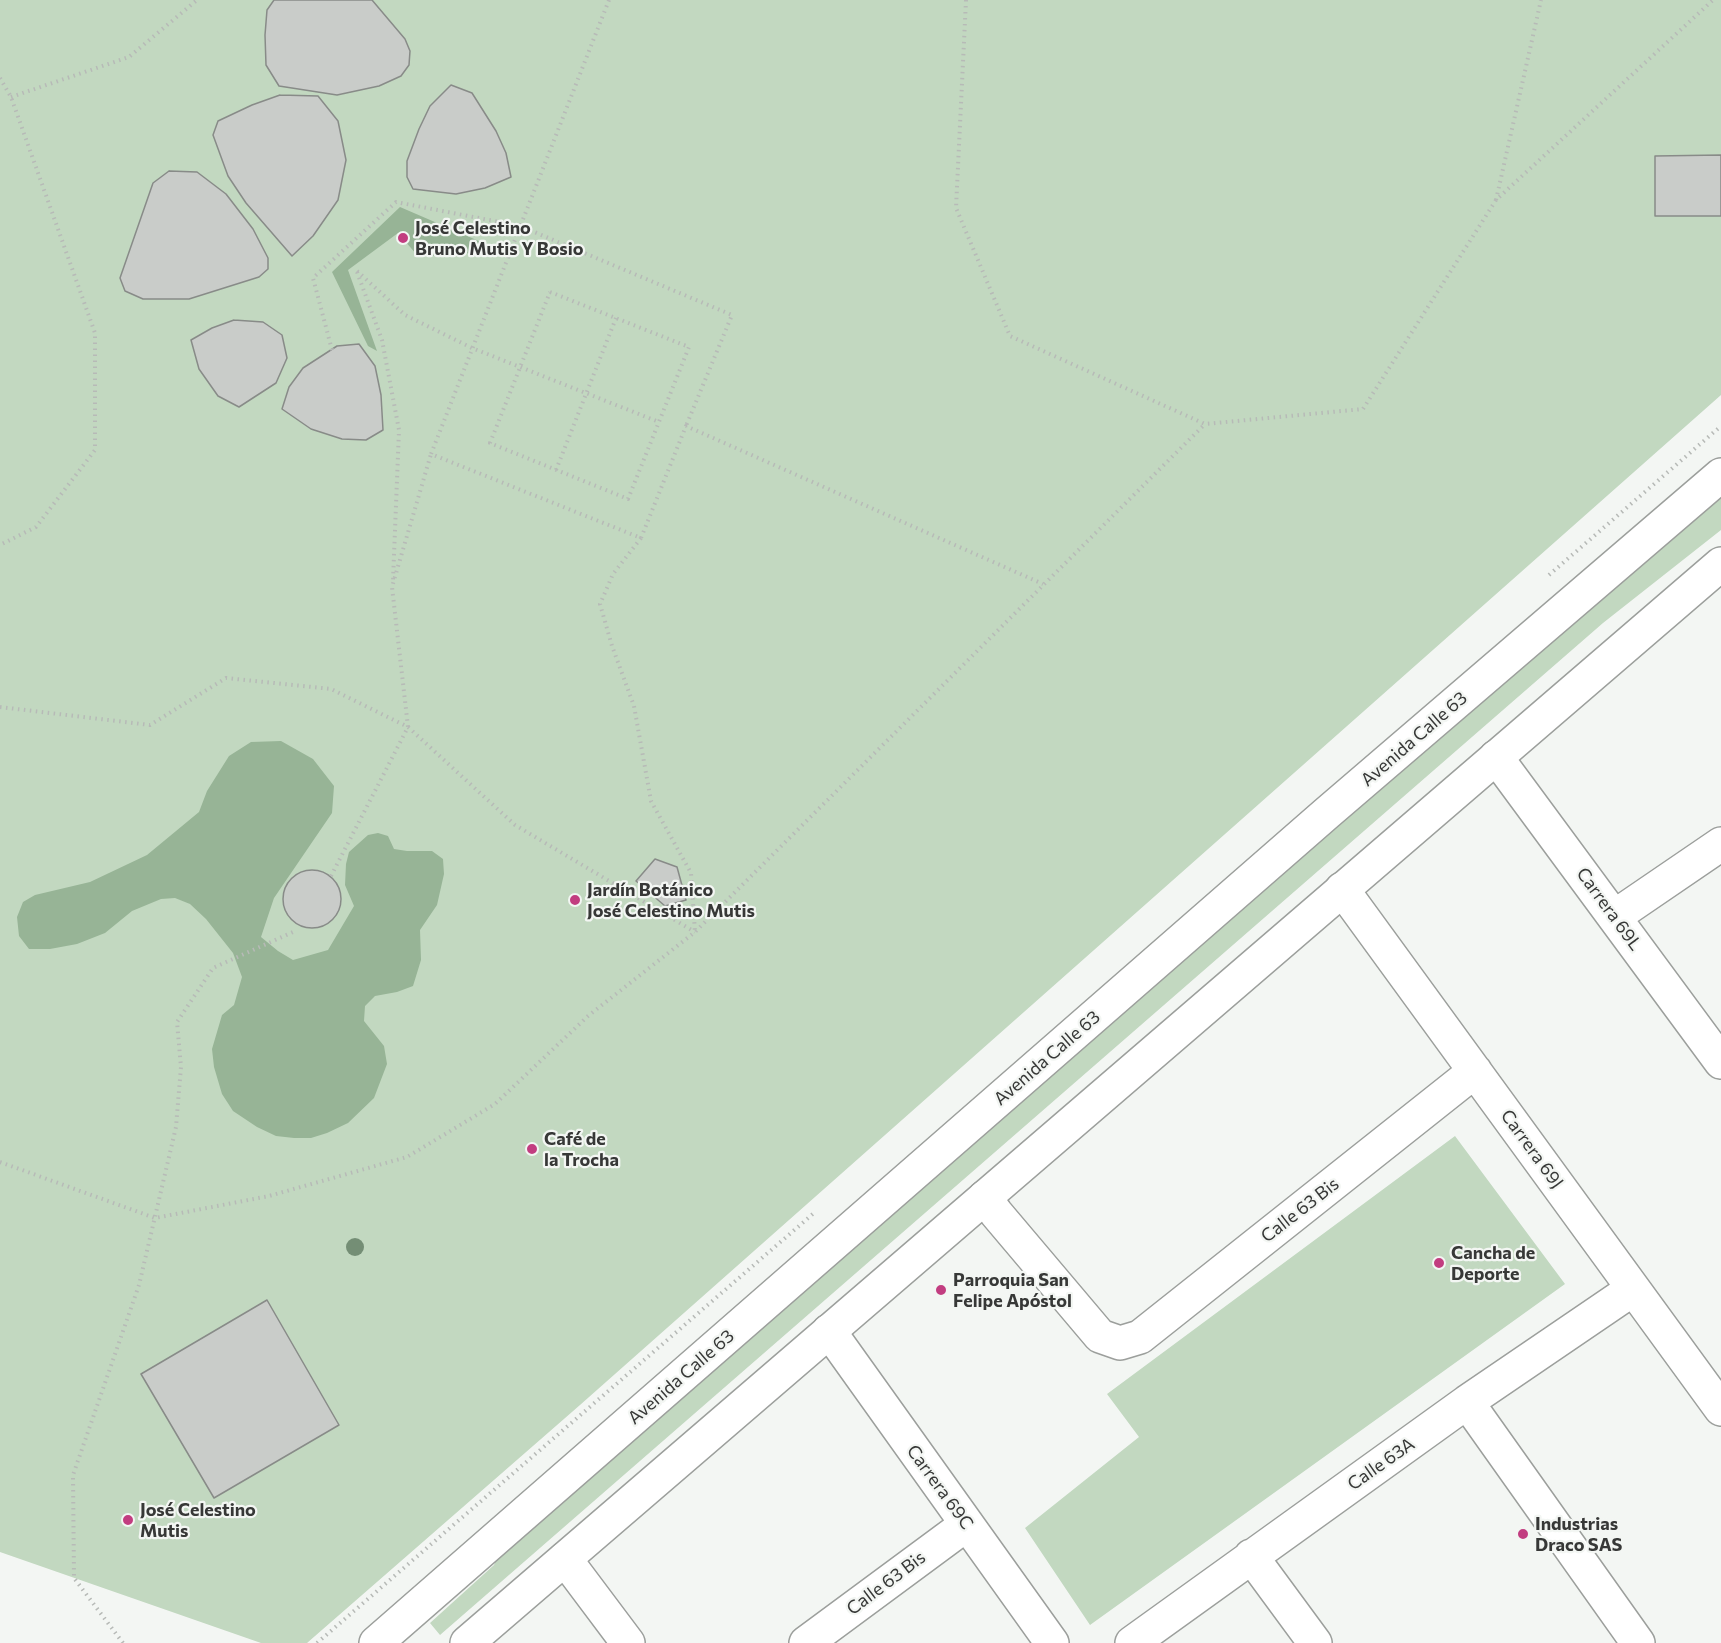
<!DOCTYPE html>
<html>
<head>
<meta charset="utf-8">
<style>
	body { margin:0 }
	canvas { display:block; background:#f3f6f3 }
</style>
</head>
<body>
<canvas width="1721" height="1643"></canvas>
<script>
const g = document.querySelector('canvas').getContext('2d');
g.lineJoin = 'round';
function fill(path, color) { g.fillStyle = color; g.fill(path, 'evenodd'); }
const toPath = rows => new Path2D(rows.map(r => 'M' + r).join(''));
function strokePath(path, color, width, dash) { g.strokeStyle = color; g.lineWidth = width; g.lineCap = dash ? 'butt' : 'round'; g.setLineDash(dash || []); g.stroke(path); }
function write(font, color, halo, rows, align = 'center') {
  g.font = font + ' Commissioner,sans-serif'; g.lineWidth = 4.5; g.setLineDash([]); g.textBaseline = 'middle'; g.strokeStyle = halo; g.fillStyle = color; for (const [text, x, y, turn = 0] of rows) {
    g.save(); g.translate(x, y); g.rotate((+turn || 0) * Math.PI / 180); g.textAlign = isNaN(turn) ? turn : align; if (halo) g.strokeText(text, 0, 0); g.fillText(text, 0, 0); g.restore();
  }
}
const green = toPath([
	[0,0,1721,0,1721,395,580,1405,307,1643,261,1643,0,1552],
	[1721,497,1721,530,1603,623,440,1635,430,1623,494,1565,502,1545,1676,532],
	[1455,1136,1565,1284,1090,1625,1025,1528,1139,1437,1107,1394]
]);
const water = toPath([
	[400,207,495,248,492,256,448,251,444,256,417,255,398,233,348,270,377,351,368,346,332,272],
	[281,741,313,759,334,786,332,813,274,898,261,937,278,951,293,960,328,950,354,906,345,885,346,864,349,852,368,835,378,833,388,836,394,849,407,851,432,851,443,859,444,874,437,905,420,930,421,960,413,986,397,992,375,996,365,1006,364,1021,384,1046,387,1064,374,1098,348,1123,327,1133,311,1138,294,1138,276,1136,257,1127,233,1111,222,1094,214,1067,212,1049,222,1015,234,1005,242,977,233,953,206,919,190,904,175,898,161,899,132,911,105,933,77,944,50,949,29,949,19,936,17,917,23,902,35,895,90,882,147,855,199,812,207,791,229,756,251,742]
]);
const building = toPath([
	[274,0,372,0,405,39,410,51,409,65,401,76,379,86,337,95,279,86,266,65,265,35,267,10,274,0],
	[451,85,472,93,496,131,506,153,511,177,485,188,456,194,413,189,407,177,407,161,419,129,430,106,451,85],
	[280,95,318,96,338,121,346,160,338,200,313,236,292,256,246,203,228,176,213,135,218,121,252,105,280,95],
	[1721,155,1721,216,1655,216,1655,156,1721,155],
	[169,171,197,172,226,194,253,229,268,258,268,269,259,277,189,299,143,299,125,291,120,278,153,183,169,171],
	[234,320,263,322,282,335,287,358,276,383,239,407,218,396,199,369,191,340,212,328,234,320],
	[359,344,375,366,381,395,383,430,366,440,342,439,311,429,282,409,289,387,303,368,337,346,359,344],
	[655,859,677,867,686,900,665,906,636,881,655,859],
	'283 899a29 29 0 1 1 58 0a29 29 0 1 1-58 0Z',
	[267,1300,339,1425,214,1498,141,1374,267,1300]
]);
const path = toPath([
	[609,0,431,454,641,538,686,426,1043,584],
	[966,0,956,208,1010,336,1205,424,1363,409,1496,200,1713,0],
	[0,78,11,97,95,333,95,450,36,527,0,545],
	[11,97,129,57,197,0],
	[1496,200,1541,0],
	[357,271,405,315,472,348,659,422],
	[357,272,382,340,399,430,393,580],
	[550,292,689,347,628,499,490,443,550,292],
	[332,350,313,278,396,202,520,226,732,315,686,426],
	[556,470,616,318],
	[641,538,613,574,600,604,612,646,634,706,651,801,691,873,695,932],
	[1549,575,1721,426],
	[0,707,150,725,226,678,331,689,408,727,515,825,695,932],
	[331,876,408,727,392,587,431,454],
	[0,1162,155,1218,269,1196,407,1157,495,1104,588,1016,695,932,1205,424],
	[123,1643,74,1578,73,1475,139,1285,176,1127,181,1067,177,1022,213,968,293,932],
	[317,1643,814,1213]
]);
const minor = toPath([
	[1496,757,1721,1062],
	[1342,889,1721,1409],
	[1614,917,1721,844],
	[985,1197,996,1213,1100,1336,1120,1343,1140,1337,1475,1071],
	[829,1331,1052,1643],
	[1467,1402,1638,1643],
	[1251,1556,1315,1643],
	[565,1559,628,1643],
	[806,1643,967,1524],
	[1132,1643,1467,1402,1633,1289]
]);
const secondary = toPath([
	[376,1643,1327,813,1721,475],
	[467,1643,1721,564]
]);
const trees = [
	[355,1247]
];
const markers = [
	[403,238,6,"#c23d80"],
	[575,900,6,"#c23d80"],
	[532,1149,6,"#c23d80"],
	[1439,1263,6,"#c23d80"],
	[941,1290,6,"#c23d80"],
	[128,1520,6,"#c23d80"],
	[1523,1534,6,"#c23d80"]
];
const poiNames = [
	["José Celestino",415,228],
	["Bruno Mutis Y Bosio",415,249],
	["Jardín Botánico",587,890],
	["José Celestino Mutis",587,911],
	["Café de",544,1139],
	["la Trocha",544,1160],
	["Cancha de",1451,1253],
	["Deporte",1451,1274],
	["Parroquia San",953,1280],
	["Felipe Apóstol",953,1301],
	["José Celestino",140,1510],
	["Mutis",140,1531],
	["Industrias",1535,1524],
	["Draco SAS",1535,1545]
];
const streetNames = [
	["Avenida Calle 63",1414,739,-41],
	["Carrera 69L",1609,909,54],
	["Avenida Calle 63",1047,1058,-41],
	["Carrera 69J",1532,1149,54],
	["Calle 63 Bis",1300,1210,-38],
	["Avenida Calle 63",681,1377,-41],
	["Calle 63A",1381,1464,-35],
	["Carrera 69C",940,1487,54],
	["Calle 63 Bis",886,1583,-37]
];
fill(green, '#c2d8c0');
fill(water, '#97b496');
fill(building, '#c9ccc9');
strokePath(building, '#888b88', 1.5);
strokePath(minor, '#9c9f9c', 36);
strokePath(secondary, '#9c9f9c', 36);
strokePath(path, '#b7bab7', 4, [1.5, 4.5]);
strokePath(minor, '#fff', 33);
strokePath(secondary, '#fff', 33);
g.fillStyle = '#748e75';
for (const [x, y] of trees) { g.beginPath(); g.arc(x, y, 9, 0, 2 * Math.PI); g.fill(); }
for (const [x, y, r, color] of markers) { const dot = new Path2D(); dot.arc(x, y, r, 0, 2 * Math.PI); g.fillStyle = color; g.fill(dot); strokePath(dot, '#f3f6f3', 2); }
write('bold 18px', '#373837', '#f3f6f3', poiNames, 'left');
write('18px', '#373837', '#f3f6f3', streetNames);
</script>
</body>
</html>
